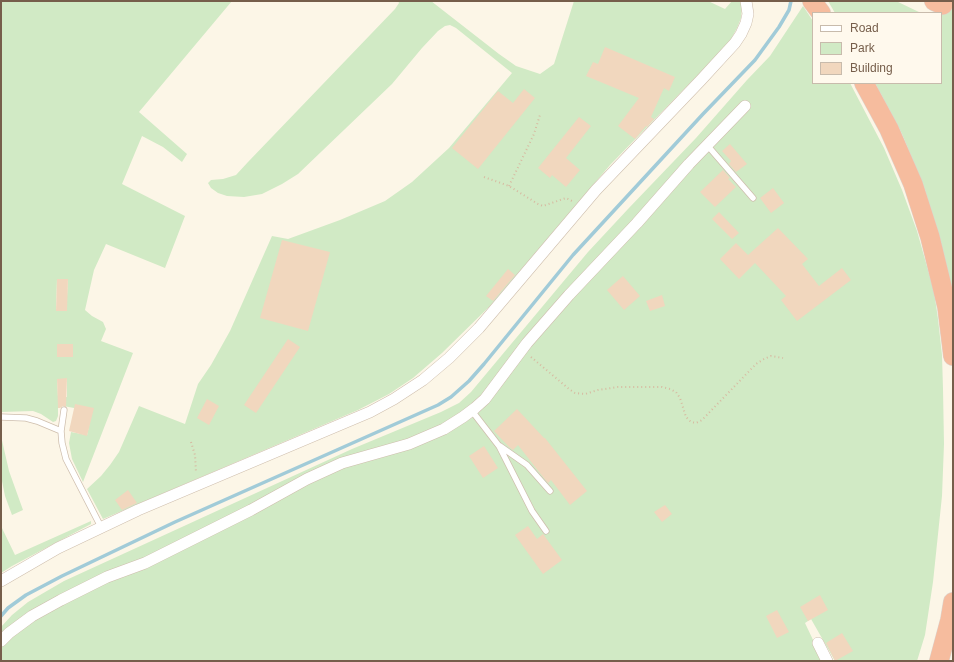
<!DOCTYPE html>
<html>
<head>
<meta charset="utf-8">
<style>
	body { margin:0 }
	#map { position:relative; width:954px; height:662px; overflow:hidden; background:#fcf6e7; font-family:Arial,sans-serif }
	canvas { display:block }
	.frame { position:absolute; inset:0; border:2px solid #765e4b; pointer-events:none }
	.legend { position:absolute; left:812px; top:12px; width:130px; height:72px; box-sizing:border-box; background:#fff9ed; border:1px solid #c8bbac; margin:0; padding:5px 7px; list-style:none; font-size:12px; color:#765e4b }
	.legend li { display:flex; align-items:center; gap:8px; height:20px }
	.legend b { width:20px; border:1px solid #c8bbac }
</style>
</head>
<body>
<div id="map">
<canvas width="954" height="662"></canvas>
<div class="frame"></div>
<ul class="legend">
<li><b style="height:5px;background:#fff"></b>Road</li>
<li><b style="height:11px;background:#d1eac5"></b>Park</li>
<li><b style="height:11px;background:#f1d7be"></b>Building</li>
</ul>
</div>
<script>
const g = document.querySelector('canvas').getContext('2d');
g.lineJoin = 'round';
function fill(path, color) { g.fillStyle = color; g.fill(path, 'evenodd'); }
const toPath = rows => new Path2D(rows.map(r => 'M' + r).join(''));
function strokePath(path, color, width, dash) { g.strokeStyle = color; g.lineWidth = width; g.lineCap = dash ? 'butt' : 'round'; g.setLineDash(dash || []); g.stroke(path); }
const green = toPath([
	[1,1,232,1,139,112,187,154,182,162,163,147,142,136,122,184,185,216,165,268,106,244,94,270,85,310,92,316,103,322,106,329,101,341,133,353,83,482,72,459,69,443,71,432,87,435,93,408,74,408,58,405,58,416,56,421,53,422,41,414,33,411,1,412],
	[57,279,68,280,66,311,56,311],
	[57,344,73,344,73,357,57,357],
	[57,379,67,379,67,397,58,397],
	[398,1,431,1,499,54,516,66,540,74,554,64,574,1,708,1,725,9,732,1,741,1,742,6,741,18,737,28,729,43,610,165,490,306,442,353,413,378,389,394,358,410,103,519,87,489,101,476,110,465,119,452,139,406,185,424,198,384,211,365,230,331,272,236,288,239,340,220,385,201,412,182,449,148,512,73,456,28,450,25,445,26,438,31,422,48,392,84,298,174,282,184,262,194,244,197,227,196,218,193,211,188,208,183,211,180,223,179,236,175,248,162,395,9,399,3],
	[828,1,896,1,921,13,835,13],
	[944,1,953,1,953,298,942,251,925,190,902,134,875,83,941,83,941,14],
	[803,6,813,21,813,83,850,83,884,148,902,190,917,231,934,291,938,319,942,355,943,389,944,444,942,496,933,582,925,635,917,661,835,661,811,619,805,623,823,661,1,661,1,627,12,615,28,602,64,581,352,449,441,412,459,403,471,392,588,252,628,209,696,138,747,80,770,56],
	[1,436,9,471,23,510,12,515,5,496,1,476],
	[91,521,91,524,12,566,1,573,1,526,15,555]
]);
const stream = toPath([
	[1,616,8,608,26,595,62,576,175,522,438,405,451,397,469,381,484,364,573,255,703,114,755,60,779,27,789,10,791,1]
]);
const building = toPath([
	[605,47,675,77,669,91,664,88,651,117,654,119,647,127,646,126,635,139,618,126,639,98,586,76,593,62,598,64],
	[524,89,535,98,478,169,452,148,498,91,513,103],
	[579,117,591,126,566,158,580,170,566,187,552,175,550,178,538,168],
	[730,144,747,164,736,172,729,164,731,161,722,151],
	[723,170,730,178,728,179,736,187,715,207,700,192],
	[773,188,784,203,771,213,760,198],
	[719,212,739,233,732,239,712,219],
	[778,228,808,259,802,264,819,286,842,268,851,280,797,321,781,300,786,296,755,263,739,279,720,259,736,243,748,255],
	[282,240,330,252,308,331,260,318],
	[508,269,515,275,493,301,486,296],
	[623,276,640,296,624,310,607,290],
	[57,279,68,279,67,311,56,311],
	[662,295,665,306,650,311,646,301],
	[288,339,300,347,256,413,244,405],
	[57,344,73,344,73,357,57,357],
	[67,378,66,407,63,406,60,408,58,408,57,379],
	[207,399,219,406,209,425,197,418],
	[75,404,94,408,87,436,69,431],
	[517,409,544,438,545,438,587,491,570,505,551,480,548,483,539,472,518,445,513,450,509,447,494,431],
	[484,446,498,468,483,478,469,456],
	[128,490,137,503,122,510,115,500],
	[665,505,672,514,662,522,654,512],
	[528,526,537,539,543,534,562,560,543,574,515,535],
	[820,595,828,610,808,621,800,607],
	[777,610,789,632,777,638,766,616],
	[842,633,853,651,835,661,826,643]
]);
const path = toPath([
	[484,177,509,186,538,204,543,206,566,198,572,201],
	[509,186,534,134,540,115],
	[531,357,569,389,575,393,585,394,598,390,618,387,662,387,670,389,676,392,680,398,686,417,691,422,696,423,702,420,756,364,764,359,771,356,783,358],
	[191,442,195,455,196,472]
]);
const lane = toPath([
	[707,145,753,198],
	[64,410,61,431,62,443,66,459,101,527],
	[472,411,499,446,532,511,546,531],
	[1,417,26,418,37,421,61,431],
	[500,446,527,465,550,491]
]);
const street = toPath([
	[1,581,58,548,138,510,370,412,394,399,423,380,449,358,479,328,596,190,701,80,735,43,741,34,746,23,748,14,746,1],
	[1,641,9,633,32,616,61,600,107,577,145,563,251,510,307,479,342,463,409,444,444,429,463,417,475,408,485,399,527,343,569,295,637,223,689,164,745,106],
	[818,643,827,661]
]);
const highway = toPath([
	[812,1,821,13],
	[934,1,943,5],
	[864,83,889,129,913,184,930,237,947,307,953,356],
	[939,661,950,620,953,602]
]);
fill(green, '#d1eac5');
strokePath(stream, '#a1cbd8', 3.5);
fill(building, '#f1d7be');
strokePath(lane, '#cebead', 7);
strokePath(street, '#cebead', 12);
strokePath(highway, '#dbd5d0', 20);
strokePath(path, '#d7baa1', 2, [1, 3]);
strokePath(lane, '#fff', 5.5);
strokePath(street, '#fff', 11);
strokePath(highway, '#f6bc9e', 19);
</script>
</body>
</html>
